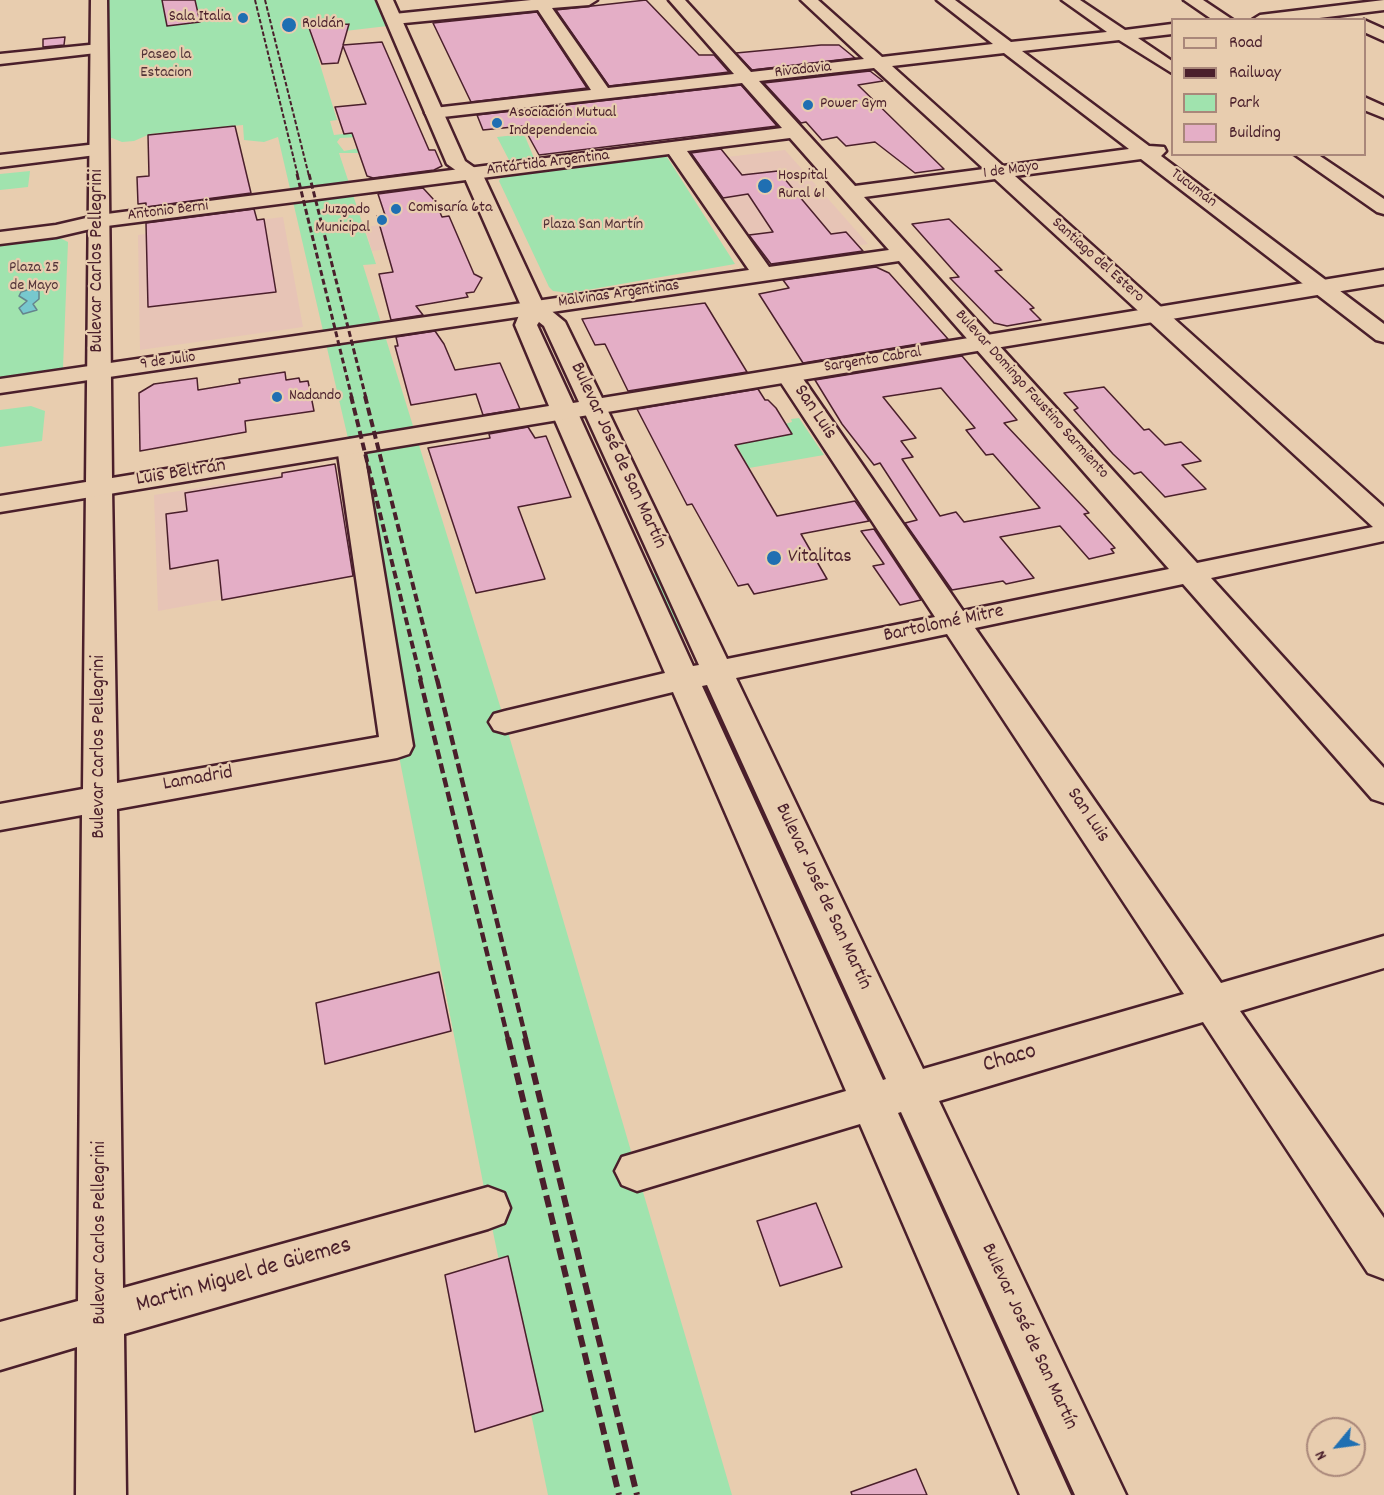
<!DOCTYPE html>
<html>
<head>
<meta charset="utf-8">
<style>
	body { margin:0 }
	#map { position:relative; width:1384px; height:1495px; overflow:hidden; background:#e8cdaf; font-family:Dekko,sans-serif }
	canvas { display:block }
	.legend { position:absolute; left:1171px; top:18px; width:195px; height:138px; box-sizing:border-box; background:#e8cdaf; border:2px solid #a9877a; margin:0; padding:8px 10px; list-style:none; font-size:18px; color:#4a1f2b }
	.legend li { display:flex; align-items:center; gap:12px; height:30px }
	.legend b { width:30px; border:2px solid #a9877a }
	.north { position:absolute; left:1306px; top:1417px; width:60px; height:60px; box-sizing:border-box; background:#e8cdaf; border:2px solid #a9877a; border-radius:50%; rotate:241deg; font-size:16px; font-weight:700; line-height:24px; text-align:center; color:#4a1f2b }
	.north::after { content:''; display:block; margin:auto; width:21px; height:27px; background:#1f6fb2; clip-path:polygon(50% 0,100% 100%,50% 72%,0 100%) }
</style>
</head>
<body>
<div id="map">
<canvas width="1384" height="1495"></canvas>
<ul class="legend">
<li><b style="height:8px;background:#e8cdaf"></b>Road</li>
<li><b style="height:8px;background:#4a1f2b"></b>Railway</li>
<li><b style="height:16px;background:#a0e3ae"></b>Park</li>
<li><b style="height:16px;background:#e4aec6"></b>Building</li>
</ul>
<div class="north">N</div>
</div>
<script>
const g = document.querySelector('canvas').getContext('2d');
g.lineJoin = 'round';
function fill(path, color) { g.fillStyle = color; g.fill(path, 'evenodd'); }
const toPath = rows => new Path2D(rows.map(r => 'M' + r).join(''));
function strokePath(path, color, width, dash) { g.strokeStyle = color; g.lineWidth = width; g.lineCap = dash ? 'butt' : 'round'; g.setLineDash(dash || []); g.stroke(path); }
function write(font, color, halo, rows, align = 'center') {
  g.font = font + ' Dekko,sans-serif'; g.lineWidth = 4.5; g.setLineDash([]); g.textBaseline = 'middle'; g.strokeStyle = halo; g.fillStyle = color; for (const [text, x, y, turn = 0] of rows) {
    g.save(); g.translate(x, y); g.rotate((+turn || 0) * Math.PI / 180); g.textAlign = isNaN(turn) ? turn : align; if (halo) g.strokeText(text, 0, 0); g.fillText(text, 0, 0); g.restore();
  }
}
const built = toPath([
	[785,150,868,244,767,259,694,161],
	[449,216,460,239,372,251,365,227],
	[283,217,303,327,140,350,138,235],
	[335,466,357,575,158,611,154,495]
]);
const green = toPath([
	[99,0,385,0,396,25,311,35,337,120,330,121,334,135,378,130,359,137,340,138,337,142,344,151,371,146,366,153,339,153,376,264,363,265,505,722,732,1495,548,1495,488,1208,397,746,350,447,278,137,264,142,244,140,243,125,150,134,134,141,122,142,112,138,97,139],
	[524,134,534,158,509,160,497,137],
	[657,156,667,157,735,264,570,293,553,291,549,287,499,181,502,176],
	[30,171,28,187,0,190,0,174],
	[60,238,68,242,63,368,52,375,0,383,0,246],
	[31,406,45,411,42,441,0,447,0,410],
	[799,418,824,455,749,468,728,430,785,424,792,422,791,419],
	[645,569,663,578,685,633,678,634,673,629],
	[743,785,762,789,820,917,793,899]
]);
const water = toPath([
	[30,289,39,291,39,299,33,304,37,310,23,314,19,308,27,301,19,296,21,292,30,289]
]);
const building = toPath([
	[162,0,195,0,200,22,167,26,162,0],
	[646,0,699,55,714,55,729,72,609,86,556,10,646,0],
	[537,12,587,88,471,102,433,23,537,12],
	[349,24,343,45,382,42,429,150,435,150,442,166,434,170,373,178,367,176,352,133,344,134,335,107,366,104,343,46,338,63,322,64,308,25,349,24],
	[65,37,64,45,43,47,43,39,65,37],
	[821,45,839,45,855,58,752,70,736,53,821,45],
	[870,71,883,81,858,85,944,169,915,173,875,142,846,146,837,137,822,140,806,122,801,123,764,83,870,71],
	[741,85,777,126,539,155,523,126,483,130,477,115,741,85],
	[235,126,251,193,146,207,146,203,138,204,137,177,149,176,148,135,235,126],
	[721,149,742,175,778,171,831,234,846,232,863,251,771,264,749,235,773,232,748,194,723,198,691,153,721,149],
	[423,188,435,201,442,217,449,216,474,274,482,278,474,292,466,293,468,297,416,306,423,315,391,320,379,274,393,272,377,216,385,215,378,194,423,188],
	[254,209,257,220,264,219,276,292,148,307,146,223,254,209],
	[949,219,1002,270,995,271,1034,308,1030,309,1041,320,1007,326,994,323,950,278,959,277,912,224,949,219],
	[876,267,889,273,948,339,803,363,759,294,789,288,783,280,876,267],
	[705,303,747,372,628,391,605,344,595,345,582,319,705,303],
	[435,331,444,344,455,370,500,363,520,409,483,415,476,394,411,405,395,346,398,346,396,337,435,331],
	[962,356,1017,420,1004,423,1089,513,1084,514,1115,548,1111,549,1114,553,1089,559,1060,526,1000,537,1034,578,1006,584,1003,581,952,590,905,523,917,520,880,463,874,465,842,424,815,380,962,356],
	[941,388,975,428,966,430,986,455,993,454,1040,508,964,522,956,512,940,516,902,459,913,457,901,441,916,438,883,397,941,388],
	[285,372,286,380,299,378,300,382,308,381,314,411,245,421,246,432,140,451,139,393,154,384,197,378,198,390,240,383,239,379,285,372],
	[1104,387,1144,430,1149,429,1165,445,1181,442,1201,461,1182,465,1206,489,1165,497,1141,472,1134,474,1113,454,1074,410,1078,408,1064,393,1104,387],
	[758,389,765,400,768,400,776,408,792,434,735,445,777,516,855,501,869,521,801,534,827,579,754,594,748,584,738,586,692,504,687,505,637,409,758,389],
	[528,427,535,438,546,436,571,497,518,507,545,579,476,593,428,448,490,438,489,434,528,427],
	[335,464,353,576,222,600,218,560,170,569,166,514,187,511,185,493,282,477,282,473,335,464],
	[874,529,921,600,900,605,873,566,884,564,861,531,874,529],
	[439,972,451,1031,325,1064,316,1003,439,972],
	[816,1203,842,1267,780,1286,757,1221,816,1203],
	[508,1256,543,1411,475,1432,445,1275,508,1256],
	[916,1469,927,1495,852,1495,851,1492,916,1469]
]);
const minor = toPath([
	[531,0,597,0,589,5,552,8,608,88,734,74,669,0,685,0,751,72,864,59,801,0,818,0,882,57,993,44,937,0,955,0,1011,42,1107,32,1062,0,1080,0,1125,30,1172,24,1172,34,1138,38,1172,61,1172,73,1119,40,1022,51,1149,146,1164,147,1166,151,1161,156,1384,324,1384,342,1376,340,1141,159,1015,176,1384,507,1384,541,1211,578,1384,768,1384,803,1372,799,1183,584,975,628,1221,983,1384,936,1384,968,1240,1011,1384,1218,1384,1279,1368,1273,1203,1022,939,1101,1126,1495,1075,1495,901,1112,898,1113,1071,1495,1020,1495,860,1124,637,1191,622,1185,615,1171,622,1157,846,1091,673,692,505,733,494,730,489,722,494,714,505,711,665,673,551,411,555,406,564,403,573,406,577,411,693,666,699,665,582,407,585,402,594,400,603,402,606,407,727,659,935,617,776,375,779,370,788,368,797,370,963,611,1169,569,899,261,0,393,0,379,749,270,669,154,99,227,56,237,0,244,0,232,56,225,99,215,782,128,742,83,434,118,428,117,425,113,428,109,434,108,591,90,538,10,394,24,386,19,394,14,531,0],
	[1004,53,1129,149,1003,166,892,66,1004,53],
	[874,68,984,169,855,186,759,81,874,68],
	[790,138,842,197,889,250,769,267,687,151,790,138],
	[995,179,1373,527,1197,563,864,197,995,179],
	[947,634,1184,994,923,1069,736,678,947,634],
	[707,685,886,1079,883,1080,702,686,707,685],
	[1184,0,1203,0,1233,20,1213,20,1184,0],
	[1384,0,1384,10,1303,20,1252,20,1260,15,1384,0],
	[1364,20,1384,29,1384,41,1364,32,1364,20],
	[99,44,107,49,105,52,0,64,0,54,99,44],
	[1364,97,1384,106,1384,118,1364,110,1364,97],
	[97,144,106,150,104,154,0,167,0,155,97,144],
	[1294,154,1317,154,1384,199,1384,214,1377,212,1294,154],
	[350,439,359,442,363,447,413,746,409,754,397,758,117,809,123,1288,488,1187,504,1193,510,1208,504,1223,488,1229,124,1334,126,1495,76,1495,77,1347,0,1370,0,1322,78,1301,82,815,0,830,0,804,83,789,86,488,90,482,99,480,108,482,112,488,117,783,379,737,337,447,341,442,350,439]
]);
const major = toPath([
	[91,0,107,0,112,478,549,406,515,325,522,308,464,176,447,164,377,0,393,0,465,161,482,173,543,304,565,322,602,398,1384,270,1384,284,0,512,0,496,86,482,91,0],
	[539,322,544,326,579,402,573,403,537,325,539,322]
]);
const railFar4 = toPath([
	[255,0,298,176],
	[265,0,309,176]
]);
const railFar3 = toPath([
	[297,174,352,398],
	[309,174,366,398]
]);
const railFar2 = toPath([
	[351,396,421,680],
	[365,396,437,680]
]);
const railFar1 = toPath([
	[420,679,508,1039],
	[437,679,526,1039]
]);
const rail = toPath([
	[508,1038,619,1495],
	[525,1038,637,1495]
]);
const markers = [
	[243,18,6,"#1f6fb2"],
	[289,25,8,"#1f6fb2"],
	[808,105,6,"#1f6fb2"],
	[497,123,6,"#1f6fb2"],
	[765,186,8,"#1f6fb2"],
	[396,209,6,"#1f6fb2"],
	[382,220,6,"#1f6fb2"],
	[277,397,6,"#1f6fb2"],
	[774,558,8,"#1f6fb2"]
];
const farPoinames = [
	["Sala Italia",231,18,"right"],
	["Roldán",302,25],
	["Power Gym",820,105],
	["Asociación Mutual",509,114],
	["Independencia",509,132],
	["Hospital",778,177],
	["Rural 61",778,195],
	["Comisaría 6ta",408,209],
	["Juzgado",370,211,"right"],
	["Municipal",370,229,"right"],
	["Nadando",289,397]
];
const farParknames = [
	["Paseo la",166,56],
	["Estacion",166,74],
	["Plaza San Martín",593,226],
	["Plaza 25",34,269],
	["de Mayo",34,287]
];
const farStreetnames = [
	["Rivadavia",803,71,-6],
	["Antártida Argentina",548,164,-7],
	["1 de Mayo",1011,171,-8],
	["Tucumán",1193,189,37],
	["Antonio Berni",168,212,-7],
	["Santiago del Estero",1097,261,42],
	["Malvinas Argentinas",619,295,-8],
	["Sargento Cabral",873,361,-9],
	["9 de Julio",168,362,-8],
	["Bulevar Domingo Faustino Sarmiento",1031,395,48]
];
const streetNames = [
	["Bulevar Carlos Pellegrini",98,261,-90],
	["San Luis",814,413,56],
	["Bulevar José de San Martín",617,456,65],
	["Luis Beltrán",181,474,-9],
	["Bartolomé Mitre",944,625,-12],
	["Bulevar Carlos Pellegrini",100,747,-90],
	["Lamadrid",198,780,-10],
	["San Luis",1087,816,56],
	["Bulevar José de San Martín",822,897,65],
	["Bulevar Carlos Pellegrini",101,1233,-90],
	["Bulevar José de San Martín",1028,1337,65]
];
const poiNames = [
	["Vitalitas",788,558]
];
const nearStreetnames = [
	["Chaco",1010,1060,-16],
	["Martin Miguel de Güemes",244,1277,-16]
];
fill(built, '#e7c4b6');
fill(green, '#a0e3ae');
fill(water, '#77c8ce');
strokePath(water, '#65848d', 1.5);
fill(building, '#e4aec6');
strokePath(building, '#4a1f2b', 1.5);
strokePath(minor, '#4a1f2b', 5);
strokePath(major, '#4a1f2b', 5);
fill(minor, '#e8cdaf');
fill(major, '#e8cdaf');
strokePath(railFar4, '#4a1f2b', 2, [4.5, 2]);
strokePath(railFar3, '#4a1f2b', 3, [6, 3]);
strokePath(railFar2, '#4a1f2b', 4, [8, 4]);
strokePath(railFar1, '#4a1f2b', 4.5, [10, 4.5]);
strokePath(rail, '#4a1f2b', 6, [12, 6]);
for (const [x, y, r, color] of markers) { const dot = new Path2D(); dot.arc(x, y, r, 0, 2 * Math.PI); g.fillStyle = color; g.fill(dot); strokePath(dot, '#e8cdaf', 2); }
write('16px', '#4a1f2b', '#e8cdaf', farPoinames, 'left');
write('16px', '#533338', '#e8cdaf', farParknames);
write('16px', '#4a1f2b', '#e8cdaf', farStreetnames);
write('20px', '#4a1f2b', '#e8cdaf', streetNames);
write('20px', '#4a1f2b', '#e8cdaf', poiNames, 'left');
write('24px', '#4a1f2b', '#e8cdaf', nearStreetnames);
</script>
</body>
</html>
